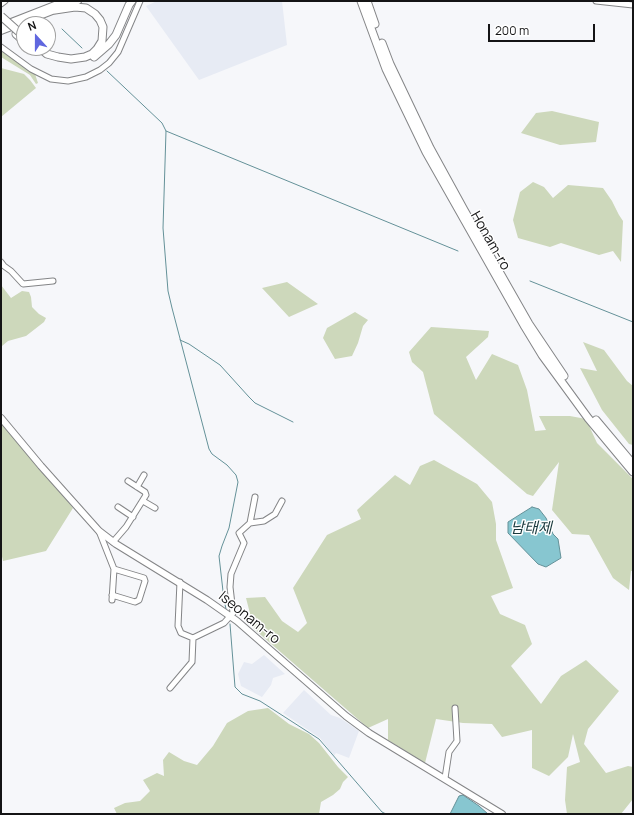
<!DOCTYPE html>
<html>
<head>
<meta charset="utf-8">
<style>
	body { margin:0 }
	#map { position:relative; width:634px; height:815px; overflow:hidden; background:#f6f7fa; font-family:Manrope,sans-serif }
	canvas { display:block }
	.frame { position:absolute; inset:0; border:2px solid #141415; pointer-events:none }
	.north { position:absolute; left:16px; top:16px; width:40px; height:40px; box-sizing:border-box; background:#fff; border:1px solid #a1a1a1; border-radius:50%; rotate:339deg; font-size:11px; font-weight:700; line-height:16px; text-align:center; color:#141415 }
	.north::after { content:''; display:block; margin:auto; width:14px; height:18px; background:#6067df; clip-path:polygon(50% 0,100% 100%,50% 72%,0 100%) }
	.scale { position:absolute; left:488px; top:24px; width:107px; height:18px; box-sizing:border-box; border:2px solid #141415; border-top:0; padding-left:5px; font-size:12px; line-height:14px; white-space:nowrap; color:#141415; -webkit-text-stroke:3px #fff; paint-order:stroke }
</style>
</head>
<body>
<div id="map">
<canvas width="634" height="815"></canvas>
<div class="frame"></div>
<div class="north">N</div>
<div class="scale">200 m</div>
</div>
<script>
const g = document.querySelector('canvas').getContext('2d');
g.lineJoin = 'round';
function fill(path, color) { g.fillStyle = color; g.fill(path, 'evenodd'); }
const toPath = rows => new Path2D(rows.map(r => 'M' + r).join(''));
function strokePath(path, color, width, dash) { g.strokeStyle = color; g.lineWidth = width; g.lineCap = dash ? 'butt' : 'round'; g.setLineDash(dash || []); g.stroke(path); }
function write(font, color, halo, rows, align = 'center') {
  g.font = font + ' Manrope,"Noto Sans KR",sans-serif'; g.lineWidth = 3; g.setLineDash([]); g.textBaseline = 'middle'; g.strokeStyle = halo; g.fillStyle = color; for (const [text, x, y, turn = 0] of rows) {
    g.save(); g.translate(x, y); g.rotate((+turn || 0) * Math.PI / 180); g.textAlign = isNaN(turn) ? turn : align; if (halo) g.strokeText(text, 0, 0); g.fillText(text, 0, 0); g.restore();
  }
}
const built = toPath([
	[157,1,282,1,287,45,199,80,146,6],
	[264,655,285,674,273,678,271,685,262,697,241,686,238,674,244,662,252,664],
	[304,690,331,715,340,718,359,731,349,758,336,753,334,756,320,738,283,713]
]);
const green = toPath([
	[1,49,17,62,35,74,38,83,36,84,30,75,1,57],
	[1,68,24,74,30,80,36,88,1,117],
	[552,111,599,122,596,142,560,145,521,133,536,113],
	[533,182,544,187,553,198,568,185,603,188,612,201,619,215,623,221,621,262,613,251,599,255,561,243,550,247,518,238,513,220,520,192],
	[287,282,318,304,289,317,262,288],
	[1,285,11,298,22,291,29,292,31,297,32,307,39,314,46,318,44,322,26,336,8,341,2,346,1,344],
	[355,312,368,320,363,326,358,343,352,356,335,359,323,338,327,328],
	[431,327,489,331,488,337,466,357,476,380,492,354,518,365,527,390,535,431,546,430,539,416,570,416,586,419,597,443,633,479,633,571,631,571,629,590,613,578,589,535,572,534,552,510,559,462,533,496,527,494,434,414,423,372,412,362,409,352],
	[583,342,604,350,627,381,633,386,633,445,629,444,602,410,580,368,597,371],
	[1,418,41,466,73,508,46,551,3,561,1,552],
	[434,460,477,484,492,502,496,524,496,540,513,588,491,596,500,614,525,625,532,644,511,666,541,704,561,676,586,660,619,691,588,729,584,744,606,773,628,766,633,767,633,799,621,814,567,814,565,800,567,767,580,762,573,734,568,757,549,776,532,768,532,730,502,737,492,724,463,723,436,719,425,763,388,740,388,719,368,728,254,629,246,598,265,597,282,621,298,632,307,623,293,588,327,535,361,519,357,510,395,475,410,485,420,466],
	[268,708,289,724,309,734,319,743,338,767,348,777,343,782,340,789,333,795,321,802,319,814,117,814,114,808,125,803,140,801,150,791,143,780,157,773,164,776,163,760,169,752,184,761,197,765,213,746,227,723,248,711]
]);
const water = toPath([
	[532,507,539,509,546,518,553,534,558,539,561,558,546,567,538,564,508,533,508,522,532,507],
	[463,795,479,806,488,814,450,814,459,796,463,795]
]);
const stream = toPath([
	[62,29,82,48],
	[107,71,162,123,166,131,163,228,168,291,172,308,209,449,212,454,227,465,236,475,238,482,229,528,222,546,219,556,224,600,226,609],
	[166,131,458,251],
	[530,281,633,322],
	[180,340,189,344,220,365,249,397,255,403,293,422],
	[230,624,235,687,242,694,260,701,319,739,382,812,386,814]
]);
const minor = toPath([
	[596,1,633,5],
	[1,4,5,1],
	[1,47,31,69,51,79,68,81,86,77,100,70,109,63,118,52,140,1],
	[1,262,4,266,11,271,23,284,53,281],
	[137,487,144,475],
	[143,501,155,508],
	[118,507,133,517],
	[250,523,255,497],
	[99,531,114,569,112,600],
	[113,542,126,527,146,495,145,492,128,481],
	[180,582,178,626,181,633,193,638,224,623,233,613,230,587,231,574,244,543,239,533,250,523,264,521,275,514,282,501],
	[112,595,135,602,139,600,145,581,144,578,114,569],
	[170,688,192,662,193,638],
	[445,778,449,752,457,741,455,708]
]);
const major = toPath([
	[1,26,65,1],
	[1,31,78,1],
	[1,418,41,466,99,531,116,544,207,600,237,621,346,716,369,733,502,814]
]);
const highway = toPath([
	[361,1,386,69,426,152,525,327,542,355,588,418,633,472],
	[367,1,375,24],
	[16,34,24,41],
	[382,43,390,64,430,148,464,210,529,324,564,376],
	[40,48,47,54,58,57,71,59,85,57,92,54,97,49,102,41,103,27,100,20,95,14,86,8,75,7,55,10],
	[94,57,109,44,116,35,129,5,132,1],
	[596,420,633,464]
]);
const highwayBridge = toPath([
	[1,16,20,33]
]);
const streetNames = [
	["Honam-ro",490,241,60],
	["Iseonam-ro",249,618,39]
];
const waterNames = [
	["남태제",531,529]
];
fill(built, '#e7ebf4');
fill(green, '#cdd8bb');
fill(water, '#87c6d0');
strokePath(water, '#649198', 1);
strokePath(stream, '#649198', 1);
strokePath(minor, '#848587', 7);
strokePath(major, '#848587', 8);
strokePath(highway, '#848587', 9);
strokePath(minor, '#fff', 5);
strokePath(major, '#fff', 6);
strokePath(highway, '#fff', 7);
strokePath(highwayBridge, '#848587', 9, []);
strokePath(highwayBridge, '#fff', 7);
write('14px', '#141415', '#fff', streetNames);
write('italic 15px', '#19393d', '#fff', waterNames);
</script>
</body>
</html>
